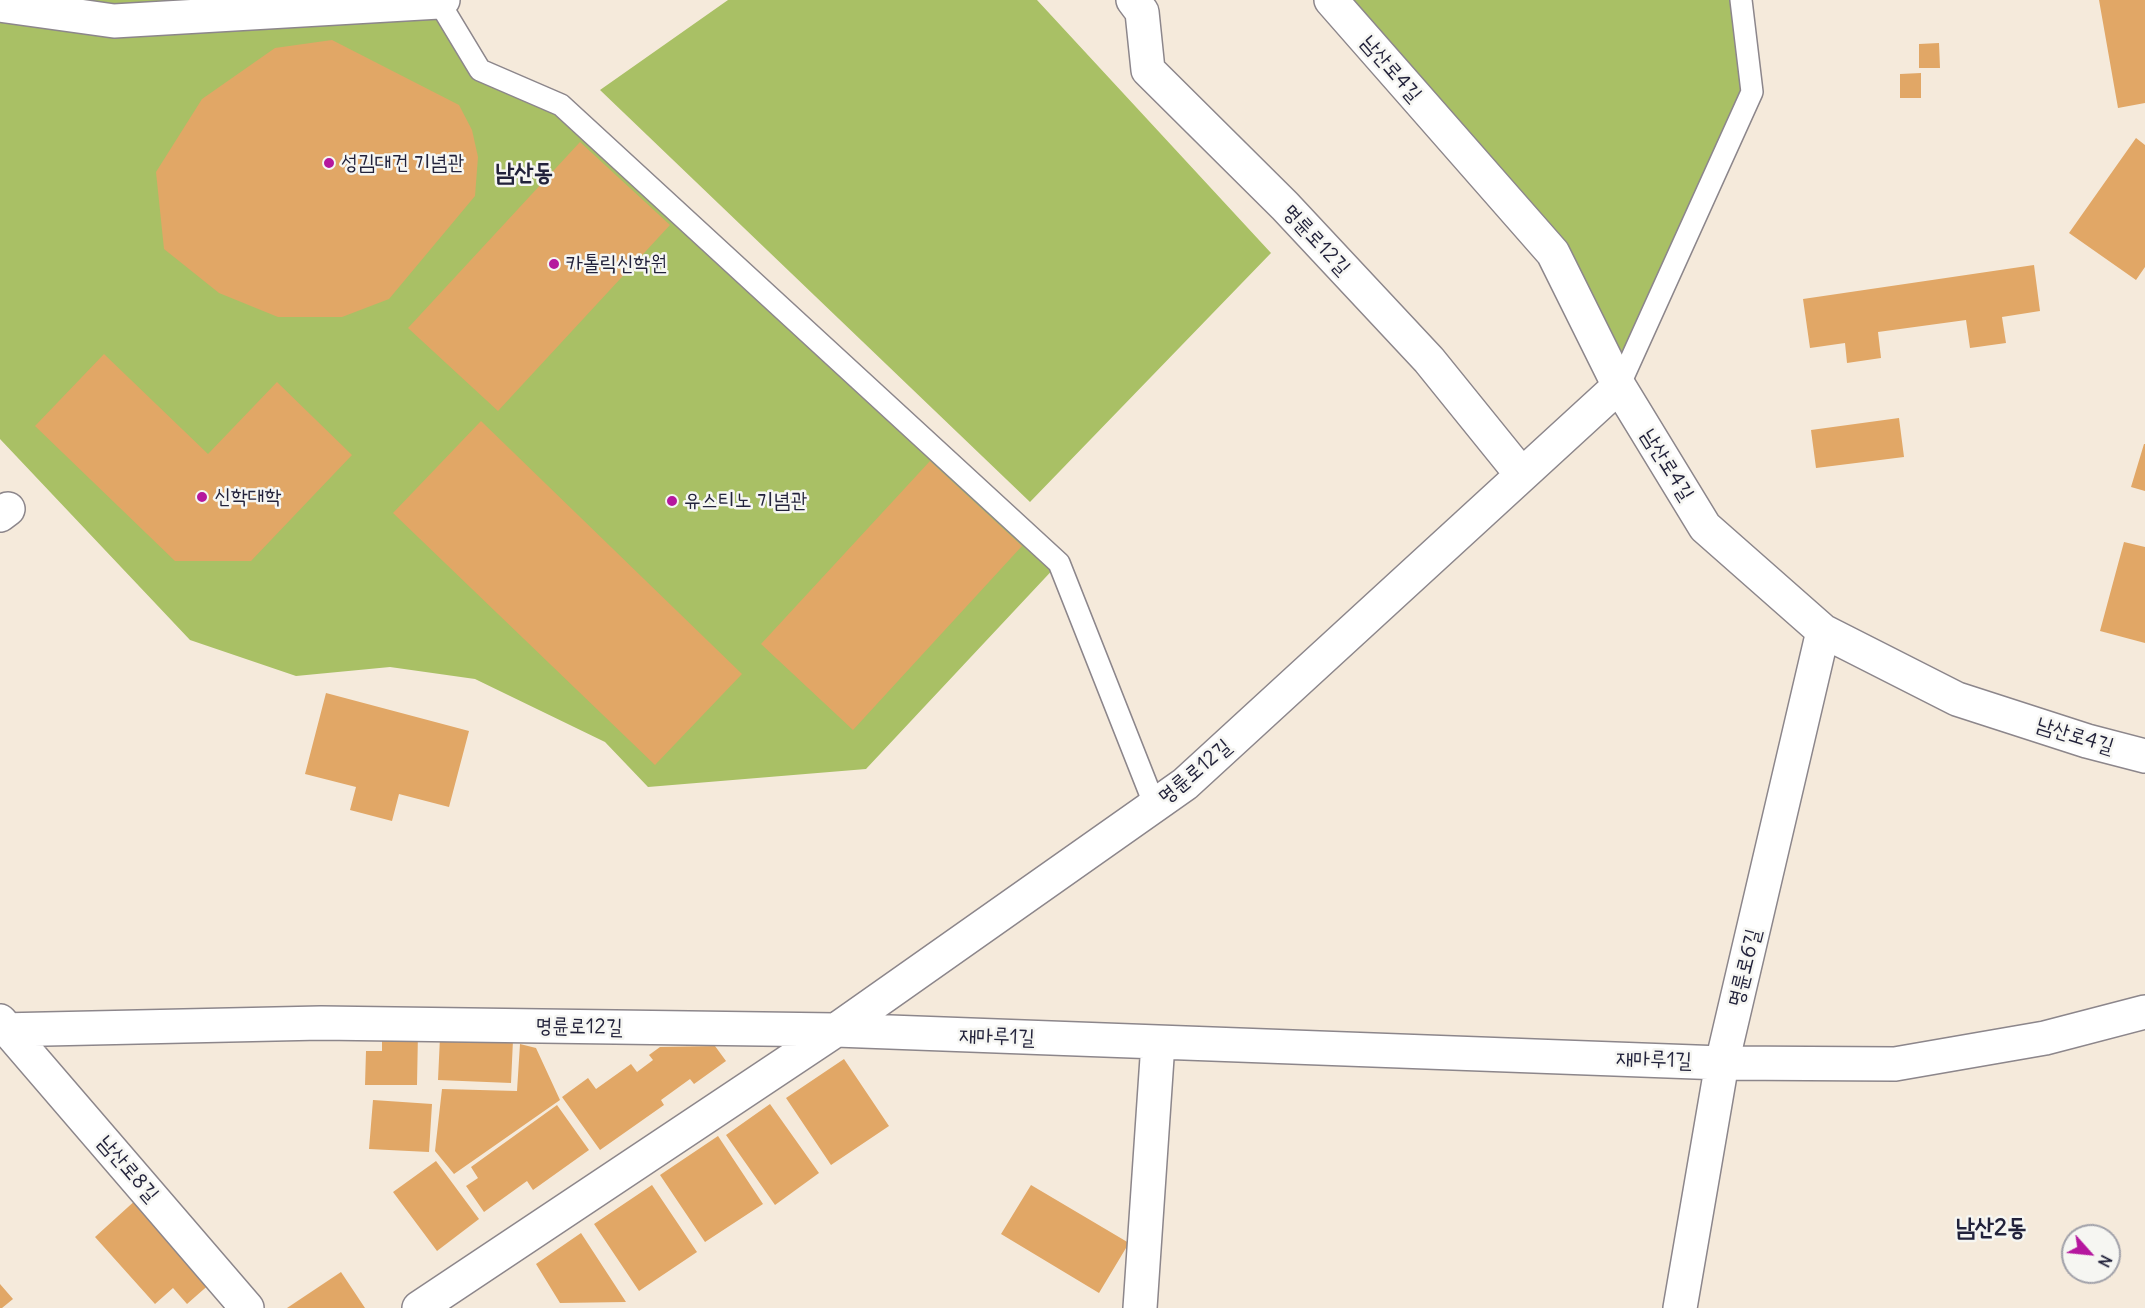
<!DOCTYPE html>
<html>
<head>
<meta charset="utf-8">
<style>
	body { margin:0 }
	#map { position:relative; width:2145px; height:1308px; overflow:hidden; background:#f5eadb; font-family:Delius,sans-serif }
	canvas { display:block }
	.north { position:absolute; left:2061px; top:1224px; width:60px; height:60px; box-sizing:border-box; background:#f6f6f2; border:2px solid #a1a1a9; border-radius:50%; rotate:117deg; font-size:16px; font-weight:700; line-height:24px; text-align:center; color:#22223b }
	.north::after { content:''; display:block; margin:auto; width:21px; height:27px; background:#b5179e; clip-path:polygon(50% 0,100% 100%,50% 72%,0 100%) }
</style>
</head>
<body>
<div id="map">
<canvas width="2145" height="1308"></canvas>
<div class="north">N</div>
</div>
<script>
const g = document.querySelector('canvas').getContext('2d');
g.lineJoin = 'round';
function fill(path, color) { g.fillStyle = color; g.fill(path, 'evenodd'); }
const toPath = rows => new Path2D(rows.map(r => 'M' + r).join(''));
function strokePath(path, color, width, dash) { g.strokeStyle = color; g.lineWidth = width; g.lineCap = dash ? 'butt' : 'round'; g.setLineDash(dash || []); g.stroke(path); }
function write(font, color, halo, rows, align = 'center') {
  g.font = font + ' Delius,"Poor Story",sans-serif'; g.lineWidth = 5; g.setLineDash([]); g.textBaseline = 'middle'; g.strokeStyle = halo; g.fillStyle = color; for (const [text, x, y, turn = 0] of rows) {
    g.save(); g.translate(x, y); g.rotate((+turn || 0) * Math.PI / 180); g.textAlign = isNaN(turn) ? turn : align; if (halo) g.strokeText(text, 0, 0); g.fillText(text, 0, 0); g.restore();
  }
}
const green = toPath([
	[0,0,443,0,480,70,561,105,1059,563,866,769,648,787,605,742,475,679,390,667,296,676,190,640,0,439],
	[728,0,1037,0,1271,253,1030,502,600,90],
	[1331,0,1741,0,1752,92,1619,386,1553,253]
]);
const building = toPath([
	[2099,0,2145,0,2145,103,2118,108],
	[332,40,459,105,472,130,478,157,475,196,389,299,342,317,278,317,219,293,164,249,156,172,202,99,275,48],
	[1939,43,1940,68,1919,68,1919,44],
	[1921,73,1921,98,1900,98,1900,74],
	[2136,138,2145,145,2145,267,2136,280,2069,233],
	[580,142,670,225,498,411,408,328],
	[2034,265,2040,311,2002,317,2006,343,1970,348,1966,320,1878,332,1881,358,1847,363,1845,343,1810,348,1803,299],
	[104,354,208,454,277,382,352,455,251,561,175,561,35,426],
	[1899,418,1904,457,1816,468,1811,430],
	[481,421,742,674,655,765,393,513],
	[2144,444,2145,444,2145,491,2131,487],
	[930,461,1022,546,853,730,761,644],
	[2124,542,2145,547,2145,643,2100,631],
	[326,693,469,731,449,807,399,794,392,821,350,810,356,787,305,774],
	[382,1032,418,1032,417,1085,365,1085,366,1051,382,1051],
	[440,1037,513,1040,511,1083,438,1080],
	[520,1044,536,1048,560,1100,454,1174,435,1151,442,1089,517,1091],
	[715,1046,726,1061,694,1084,690,1079,661,1100,664,1105,600,1150,562,1097,588,1078,596,1089,631,1064,637,1072,653,1060,649,1055,660,1047],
	[844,1059,889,1126,831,1165,786,1098],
	[373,1100,432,1104,429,1152,369,1149],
	[770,1104,819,1173,775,1205,726,1135],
	[557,1105,589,1150,533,1190,527,1181,484,1212,466,1186,478,1178,471,1167],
	[718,1136,763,1204,705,1242,660,1175],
	[436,1161,479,1219,437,1251,393,1192],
	[652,1185,697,1252,639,1291,594,1224],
	[1031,1185,1129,1243,1099,1293,1001,1234],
	[138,1198,212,1282,187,1304,173,1288,155,1304,95,1237],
	[581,1233,626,1302,560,1303,536,1264],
	[341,1272,365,1308,287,1308],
	[0,1284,13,1299,2,1308,0,1308]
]);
const lane = toPath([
	[439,2,480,70,561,105,1059,563,1155,806],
	[1619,386,1752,92,1741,0]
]);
const street = toPath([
	[1133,0,1142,12,1148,70,1285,206,1429,360,1522,475],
	[1331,0,1553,253,1619,386,1705,527,1823,631,1957,699,2087,741,2145,756],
	[0,5,114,21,439,2,443,0],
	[0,515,8,509],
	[0,1021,247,1308],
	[0,1030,321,1023,836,1030,1722,1063,1895,1064,2045,1038,2145,1012],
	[419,1308,836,1030,1185,784,1619,386],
	[1140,1308,1158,1043],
	[1680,1308,1722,1063,1823,631]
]);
const markers = [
	[329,163,6,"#b5179e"],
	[554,264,6,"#b5179e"],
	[202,497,6,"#b5179e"],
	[672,501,6,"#b5179e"]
];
const streetNames = [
	["남산로4길",1391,69,49],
	["명륜로12길",1316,240,47],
	["남산로4길",1667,465,58],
	["남산로4길",2075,736,17],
	["명륜로12길",1195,772,-40],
	["명륜로6길",1745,968,-76],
	["명륜로12길",579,1027,1],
	["재마루1길",997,1037,2],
	["재마루1길",1654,1060,2],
	["남산로8길",128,1169,49]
];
const poiNames = [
	["성김대건 기념관",341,163],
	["카톨릭신학원",566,264],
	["신학대학",214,497],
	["유스티노 기념관",684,501]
];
const quarterNames = [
	["남산동",524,173],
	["남산2동",1991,1228]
];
fill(green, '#a9c065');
fill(building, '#e1a766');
strokePath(lane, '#8c868b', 24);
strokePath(street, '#8c868b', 36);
strokePath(lane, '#fff', 21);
strokePath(street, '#fff', 33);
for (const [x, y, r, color] of markers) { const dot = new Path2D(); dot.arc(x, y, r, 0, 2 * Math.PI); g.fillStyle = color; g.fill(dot); strokePath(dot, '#f6f6f2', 2); }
write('21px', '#22223b', '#f6f6f2', streetNames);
write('21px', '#22223b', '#f6f6f2', poiNames, 'left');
write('bold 24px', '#22223b', '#f6f6f2', quarterNames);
</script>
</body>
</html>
